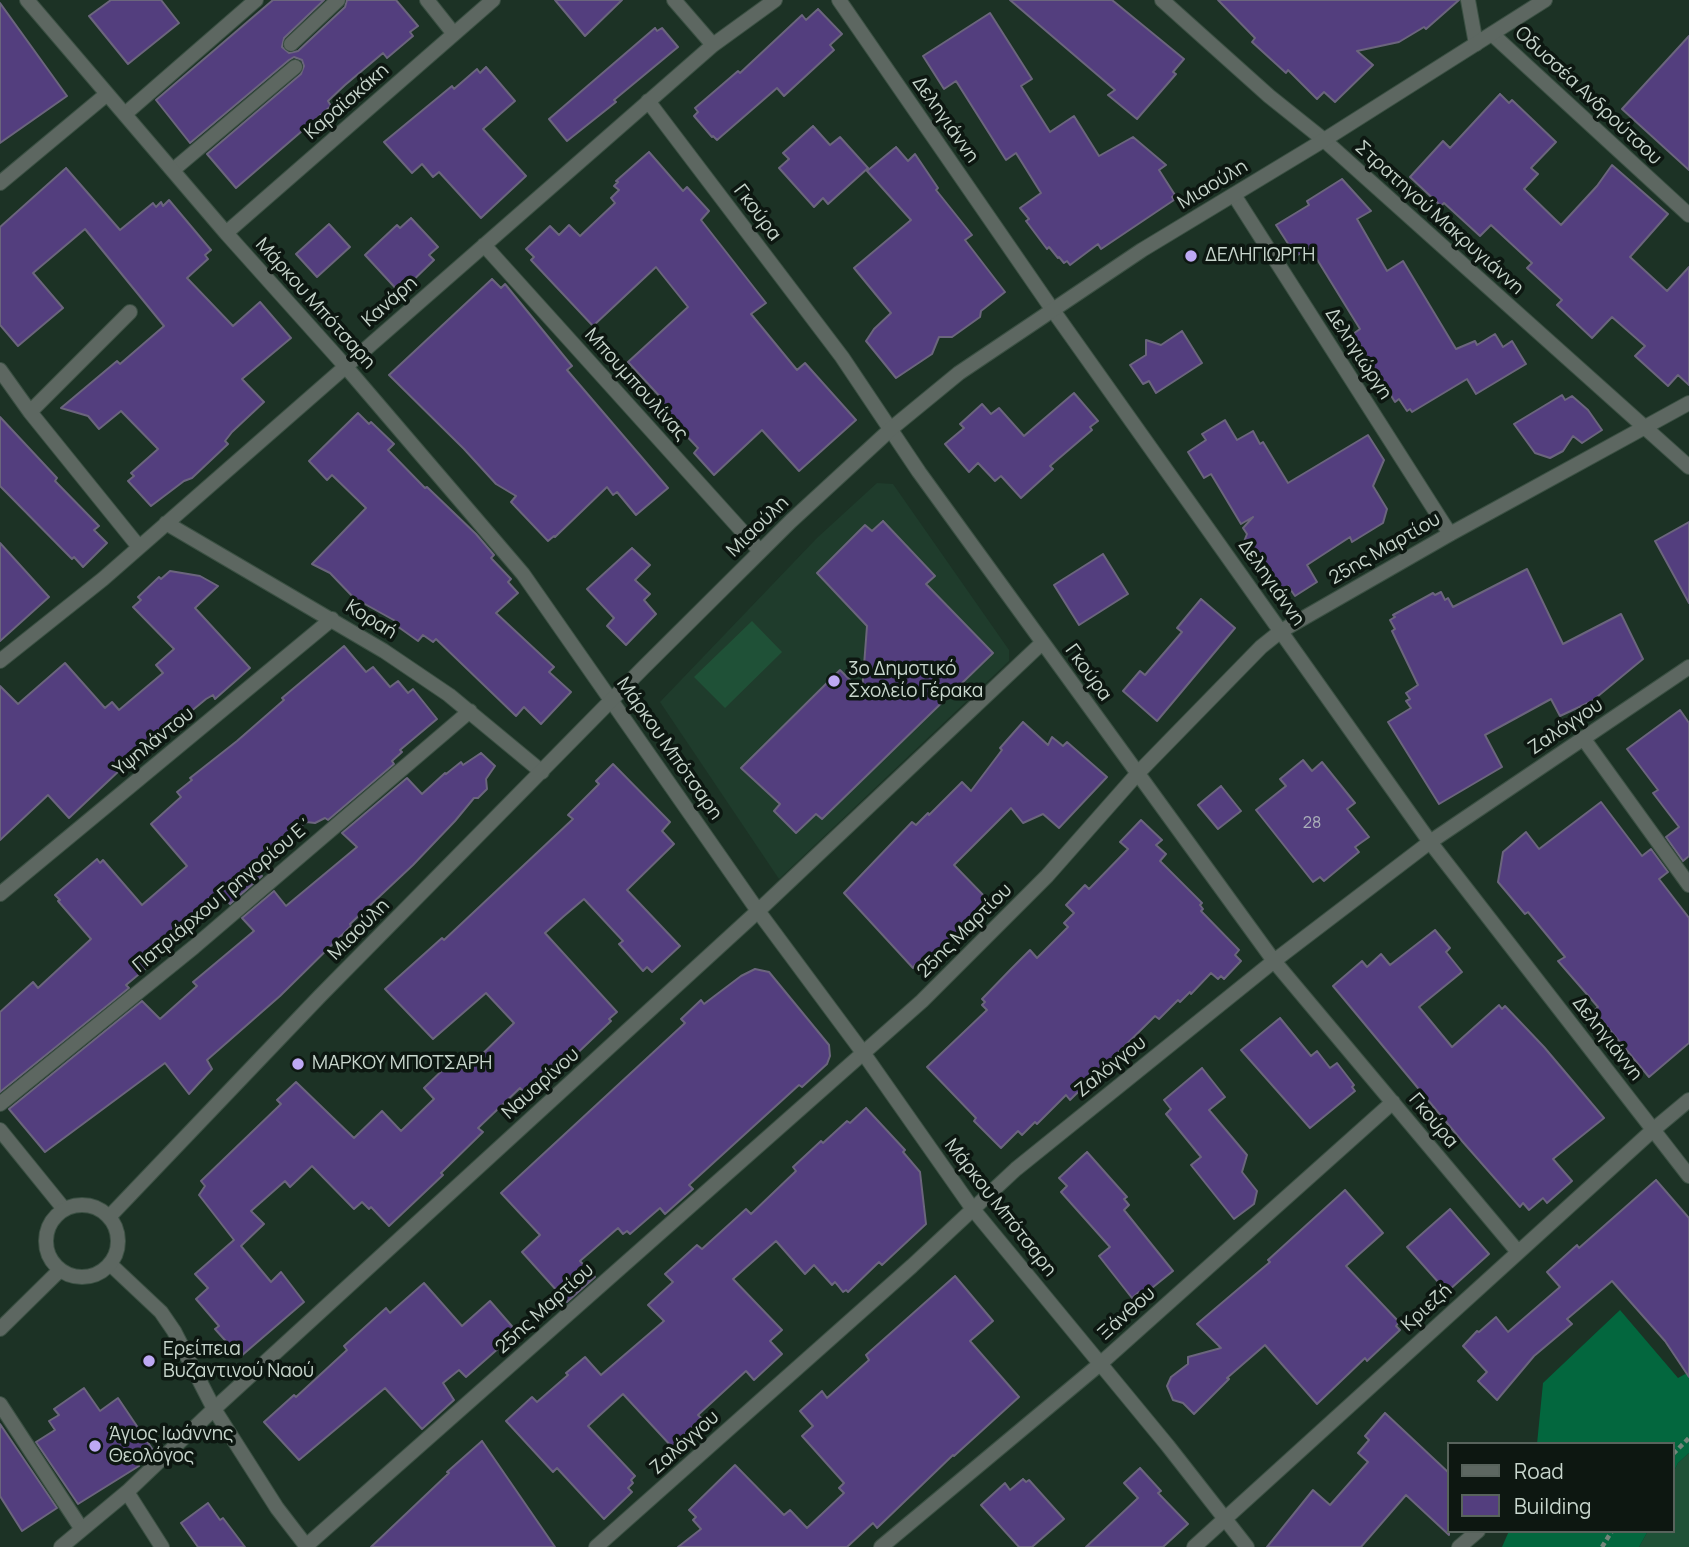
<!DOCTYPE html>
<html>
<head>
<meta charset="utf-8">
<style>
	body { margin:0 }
	#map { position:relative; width:1689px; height:1547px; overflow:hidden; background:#1c3225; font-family:Manrope,sans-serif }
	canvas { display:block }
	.legend { position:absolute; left:1447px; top:1442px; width:228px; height:91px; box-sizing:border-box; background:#0d1711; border:2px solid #58635c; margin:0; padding:9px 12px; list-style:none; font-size:21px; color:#c8d6cd }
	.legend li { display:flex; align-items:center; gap:14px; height:35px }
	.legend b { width:35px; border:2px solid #58635c }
</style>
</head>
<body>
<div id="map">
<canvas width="1689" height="1547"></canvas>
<ul class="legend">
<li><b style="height:9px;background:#5d6761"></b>Road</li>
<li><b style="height:19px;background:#533e7e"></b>Building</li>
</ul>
</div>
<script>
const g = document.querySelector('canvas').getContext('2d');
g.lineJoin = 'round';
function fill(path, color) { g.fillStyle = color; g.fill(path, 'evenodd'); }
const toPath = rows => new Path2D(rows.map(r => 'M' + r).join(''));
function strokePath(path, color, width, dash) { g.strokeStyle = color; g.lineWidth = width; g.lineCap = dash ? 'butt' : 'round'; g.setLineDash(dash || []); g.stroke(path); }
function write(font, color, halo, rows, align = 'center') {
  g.font = font + ' Manrope,sans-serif'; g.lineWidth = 7; g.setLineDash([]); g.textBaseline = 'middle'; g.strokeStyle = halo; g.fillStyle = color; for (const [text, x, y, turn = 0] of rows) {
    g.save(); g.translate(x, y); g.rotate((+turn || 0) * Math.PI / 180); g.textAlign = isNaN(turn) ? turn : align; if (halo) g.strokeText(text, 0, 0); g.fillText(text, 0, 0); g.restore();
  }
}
const built = toPath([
	[877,483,893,484,1009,650,1009,661,779,879,660,702,817,538]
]);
const green = toPath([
	[752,621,782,652,725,708,694,677],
	[1689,1453,1689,1547,1639,1547,1648,1531,1673,1531,1673,1473,1678,1463]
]);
const forest = toPath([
	[1620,1310,1678,1378,1689,1372,1689,1453,1678,1463,1673,1473,1673,1444,1537,1444,1543,1383],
	[1509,1531,1648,1531,1639,1547,1502,1547]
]);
const building = toPath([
	[111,0,161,0,179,23,128,64,89,16,111,0],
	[273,0,324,0,284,38,282,47,289,53,298,51,345,7,347,0,396,0,418,26,410,32,413,36,387,58,383,53,345,85,328,101,331,106,236,188,207,154,301,74,304,66,302,60,294,57,289,60,190,143,156,100,273,0],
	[555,0,622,0,585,36,555,0],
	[1010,0,1112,0,1184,59,1173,72,1176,74,1137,119,1108,95,1115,90,1010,0],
	[1218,0,1459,0,1426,29,1424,27,1399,42,1357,51,1373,65,1335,102,1324,92,1317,99,1288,70,1286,73,1252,42,1255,38,1218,0],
	[0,3,67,96,0,143,0,3],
	[818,9,842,34,830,45,834,50,784,96,777,88,717,140,713,136,712,137,694,116,698,112,695,108,738,71,740,73,802,15,806,20,818,9],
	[990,13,1032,79,1021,86,1050,132,1074,116,1099,156,1133,137,1166,165,1159,170,1175,195,1172,197,1174,200,1101,249,1098,244,1070,265,1067,261,1064,263,1059,257,1058,258,1049,247,1047,249,1026,221,1029,219,1020,208,1041,193,1016,153,1006,160,956,81,944,89,923,56,990,13],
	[655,28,657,31,662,28,678,47,614,100,616,102,567,141,549,119,655,28],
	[1689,36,1689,170,1622,109,1689,36],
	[486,67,515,101,483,129,526,176,481,218,439,172,433,177,422,164,412,173,384,142,452,86,454,89,477,69,480,73,486,67],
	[1500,94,1509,103,1512,100,1556,142,1531,168,1538,174,1524,189,1561,225,1597,186,1612,165,1668,214,1630,257,1667,291,1689,267,1689,385,1678,375,1668,386,1635,356,1645,346,1612,317,1592,338,1557,305,1562,300,1527,268,1532,263,1491,225,1480,236,1444,203,1441,206,1410,177,1443,141,1450,148,1500,94],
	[813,126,830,145,840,137,868,168,828,204,823,198,814,207,779,168,789,159,783,153,813,126],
	[896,147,908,161,915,154,938,188,936,190,972,235,965,240,1005,292,981,311,980,317,952,337,939,337,932,354,896,378,866,341,874,329,891,313,854,268,911,220,867,171,896,147],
	[649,152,683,191,687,187,709,211,701,220,766,303,751,314,797,370,805,363,856,420,799,471,762,430,714,475,694,453,698,448,658,406,663,400,628,362,688,307,656,267,593,326,531,260,534,257,526,249,550,226,559,235,569,225,580,236,615,203,611,198,619,190,614,186,618,182,616,181,649,152],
	[66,168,120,230,153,203,156,207,161,202,163,206,169,200,211,250,205,255,208,259,187,278,233,326,260,302,291,338,242,379,264,402,232,432,225,441,228,444,192,478,184,481,151,506,128,481,134,476,131,473,158,449,121,411,99,429,88,416,61,408,117,361,120,364,164,326,85,229,33,273,63,308,18,346,0,325,0,227,66,168],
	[1342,179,1371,211,1357,219,1387,271,1403,261,1456,349,1475,341,1477,345,1495,334,1503,347,1512,341,1526,364,1476,394,1467,379,1412,412,1410,409,1407,411,1399,399,1395,402,1353,334,1360,329,1310,248,1296,256,1276,225,1309,205,1307,201,1342,179],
	[411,218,438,247,429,255,434,260,400,293,365,255,397,225,400,228,411,218],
	[329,224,350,247,317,277,296,254,329,224],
	[492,279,501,288,505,284,572,366,567,370,668,488,636,515,617,492,613,495,607,487,555,537,554,536,548,541,511,502,516,496,496,484,464,449,389,375,492,279],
	[1182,331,1202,363,1156,393,1149,381,1143,384,1130,365,1146,355,1146,340,1161,345,1182,331],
	[1074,393,1098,421,1090,427,1092,430,1050,466,1053,469,1021,498,1001,476,995,481,978,463,969,472,945,444,964,428,960,424,982,404,991,414,999,408,1024,436,1074,393],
	[1562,395,1565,400,1572,396,1588,410,1602,430,1582,443,1573,436,1563,451,1550,458,1535,453,1514,424,1562,395],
	[358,413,369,424,371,422,394,444,388,450,425,488,427,487,476,534,494,555,491,558,511,579,508,582,518,593,496,613,554,667,549,672,571,692,541,724,524,707,516,716,436,639,433,642,423,635,418,641,397,626,399,623,354,598,330,573,312,564,366,508,332,475,327,480,309,461,358,413],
	[0,417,57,478,55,481,99,526,94,530,107,543,83,567,74,557,72,559,0,486,0,417],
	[1225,420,1237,440,1253,431,1260,444,1263,442,1288,483,1368,435,1384,460,1373,486,1387,509,1383,523,1352,542,1350,537,1307,565,1317,582,1295,596,1288,586,1282,591,1262,560,1240,552,1247,534,1243,528,1253,517,1241,524,1211,474,1204,478,1188,452,1206,440,1202,434,1225,420],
	[883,521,935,576,926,584,993,653,822,819,816,814,796,833,774,811,780,804,741,768,840,670,862,692,867,626,817,573,865,525,872,531,883,521],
	[1689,522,1689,603,1655,541,1689,522],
	[0,543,49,597,0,641,0,543],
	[632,548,650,565,635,580,650,594,644,600,656,614,626,645,607,626,614,618,587,589,632,548],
	[1103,554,1128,594,1079,625,1054,585,1103,554],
	[1527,569,1563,644,1621,614,1643,659,1592,701,1560,716,1551,699,1485,735,1502,767,1439,804,1388,722,1411,708,1406,701,1410,699,1406,693,1418,685,1392,631,1395,629,1390,620,1395,617,1393,615,1433,593,1435,595,1441,592,1445,600,1448,598,1453,607,1527,569],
	[170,571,200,576,218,586,195,608,250,668,215,699,213,695,206,699,183,718,122,770,121,769,69,818,48,795,0,840,0,686,18,704,65,663,105,708,112,702,119,710,163,673,156,665,174,649,133,607,141,600,138,597,159,577,161,579,170,571],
	[1201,599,1235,628,1157,721,1123,691,1140,671,1145,675,1182,632,1177,628,1201,599],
	[344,646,366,672,373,667,390,687,398,681,408,693,413,689,437,719,400,750,402,752,392,761,394,764,328,820,325,818,315,823,306,822,253,866,262,876,230,904,224,897,166,947,168,950,126,985,129,988,0,1092,0,1012,33,982,38,988,91,939,58,901,60,900,55,895,97,859,100,863,103,860,142,905,187,866,151,824,181,797,177,792,192,780,190,778,237,741,284,700,282,698,344,646],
	[1680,710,1689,723,1689,856,1683,861,1666,837,1679,827,1653,793,1658,790,1627,749,1680,710],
	[1023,722,1048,745,1052,737,1063,746,1067,742,1107,777,1059,828,1043,814,1023,823,1011,808,954,865,988,900,969,919,972,922,920,970,915,965,913,968,844,893,912,822,916,825,928,813,929,815,962,782,971,791,1002,750,1000,748,1023,722],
	[481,753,495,766,486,779,487,789,478,798,474,798,455,821,413,865,350,924,351,926,280,996,207,1060,212,1069,189,1094,165,1063,45,1152,9,1109,142,1001,160,1019,197,986,193,982,254,931,242,918,274,891,286,906,357,847,342,833,407,778,422,794,445,773,446,774,461,762,463,765,481,753],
	[1303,760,1312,771,1322,762,1355,803,1347,809,1369,837,1355,847,1359,852,1324,881,1320,877,1313,882,1256,810,1286,786,1280,779,1303,760],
	[613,764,670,822,662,831,674,844,627,890,680,946,652,972,647,967,643,971,619,944,623,941,584,899,564,916,545,933,617,1012,609,1019,611,1021,566,1064,561,1059,525,1093,520,1088,478,1128,483,1132,441,1173,443,1175,389,1226,371,1207,369,1209,362,1202,354,1209,312,1166,290,1187,285,1181,251,1211,264,1224,241,1246,271,1282,281,1272,304,1302,240,1357,215,1329,219,1326,196,1299,208,1288,195,1274,234,1240,199,1195,205,1186,201,1181,281,1104,277,1100,296,1082,354,1138,382,1111,401,1131,434,1099,424,1088,454,1059,465,1071,514,1023,486,993,433,1039,385,989,442,938,444,940,573,819,568,815,599,784,596,781,613,764],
	[1221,786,1241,811,1218,829,1198,805,1221,786],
	[1601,802,1642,856,1651,849,1668,872,1659,879,1689,918,1689,1043,1649,1077,1594,1011,1598,1007,1558,961,1565,957,1528,912,1525,914,1498,882,1503,852,1526,832,1539,849,1601,802],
	[1141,820,1162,840,1156,845,1166,854,1160,861,1202,903,1200,905,1203,909,1201,911,1239,950,1235,955,1241,961,1224,979,1221,976,1218,979,1211,973,1191,994,1190,992,1180,1002,1178,1000,1159,1019,1155,1016,1070,1100,1066,1095,1037,1124,1035,1122,1022,1135,1018,1131,1001,1148,974,1121,976,1118,927,1067,987,1010,982,1005,985,1002,982,999,1011,969,1030,950,1037,958,1068,927,1064,923,1074,913,1066,905,1085,885,1089,889,1128,849,1120,842,1141,820],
	[1435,930,1450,948,1446,952,1462,972,1419,1007,1452,1047,1499,1005,1502,1009,1505,1006,1544,1047,1604,1118,1553,1159,1572,1181,1547,1203,1543,1198,1529,1210,1523,1203,1520,1207,1462,1141,1333,986,1362,961,1367,967,1381,954,1390,965,1435,930],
	[755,969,769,972,829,1045,830,1056,827,1064,802,1087,799,1085,689,1185,693,1189,665,1214,660,1208,630,1234,627,1231,623,1234,618,1228,580,1261,595,1277,567,1302,522,1252,540,1235,501,1193,685,1023,681,1019,701,1000,704,1004,741,976,755,969],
	[1280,1018,1311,1056,1317,1051,1330,1068,1337,1063,1354,1085,1352,1087,1355,1091,1310,1128,1241,1050,1280,1018],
	[1202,1068,1225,1097,1209,1110,1247,1155,1242,1172,1257,1191,1254,1204,1234,1219,1191,1165,1201,1157,1166,1114,1171,1109,1164,1100,1202,1068],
	[866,1108,905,1150,903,1152,920,1172,926,1224,882,1265,879,1262,848,1292,846,1290,843,1292,835,1282,832,1285,814,1265,805,1274,776,1241,733,1279,782,1330,770,1341,782,1354,754,1380,746,1371,698,1415,702,1419,672,1447,623,1394,588,1426,635,1476,631,1480,633,1483,628,1488,632,1492,604,1519,557,1468,553,1472,506,1421,532,1397,537,1402,568,1375,566,1373,585,1357,601,1375,664,1321,648,1305,673,1282,665,1274,697,1245,702,1249,746,1209,751,1214,796,1171,793,1167,821,1141,823,1143,847,1121,850,1123,866,1108],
	[1087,1152,1127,1197,1124,1199,1129,1205,1124,1210,1173,1271,1142,1296,1139,1292,1132,1298,1099,1256,1110,1247,1061,1192,1067,1186,1059,1178,1087,1152],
	[1656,1180,1689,1218,1689,1377,1665,1341,1612,1281,1567,1319,1572,1324,1534,1356,1497,1400,1478,1381,1487,1372,1463,1346,1477,1331,1479,1332,1496,1317,1508,1332,1560,1287,1547,1272,1577,1245,1579,1248,1656,1180],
	[1345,1190,1383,1233,1346,1266,1399,1322,1396,1326,1400,1330,1367,1361,1365,1358,1317,1404,1265,1345,1227,1378,1229,1379,1194,1414,1183,1403,1173,1400,1167,1386,1171,1377,1188,1364,1188,1357,1221,1348,1197,1324,1270,1262,1268,1260,1345,1190],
	[1450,1209,1489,1254,1447,1292,1407,1247,1450,1209],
	[955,1276,993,1321,970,1341,1019,1397,954,1456,953,1455,877,1528,873,1523,847,1547,678,1547,701,1529,693,1520,696,1517,689,1510,735,1465,784,1515,790,1510,807,1528,844,1493,839,1488,844,1483,802,1436,813,1426,800,1411,822,1391,827,1398,869,1360,866,1355,955,1276],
	[424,1283,462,1326,490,1301,517,1332,466,1377,459,1370,443,1383,454,1400,422,1429,385,1388,299,1460,264,1422,294,1395,296,1397,347,1350,344,1346,386,1308,390,1313,424,1283],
	[84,1388,100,1411,118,1398,153,1450,136,1461,139,1466,78,1504,36,1442,55,1430,49,1421,59,1415,54,1409,84,1388],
	[1385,1413,1449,1473,1449,1535,1406,1495,1361,1547,1267,1547,1313,1490,1330,1505,1368,1462,1358,1453,1369,1440,1365,1436,1385,1413],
	[0,1424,57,1508,22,1531,0,1496,0,1424],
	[482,1441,555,1547,371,1547,449,1473,447,1472,482,1441],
	[1140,1468,1161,1491,1158,1493,1188,1524,1163,1547,1086,1547,1138,1498,1124,1483,1140,1468],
	[1023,1479,1026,1482,1029,1480,1064,1519,1032,1547,1019,1547,981,1505,1005,1483,1010,1490,1023,1479],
	[208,1503,220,1520,223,1518,245,1547,198,1547,181,1523,208,1503]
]);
const path = toPath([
	[1673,1454,1689,1438],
	[1602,1547,1612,1531]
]);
const service = toPath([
	[1468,0,1476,44],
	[291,44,338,0],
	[125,114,256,0],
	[173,170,295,67]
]);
const pedestrian = toPath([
	[0,1404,81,1528]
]);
const minor = toPath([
	[27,0,226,233,346,367,523,574,758,911,864,1054,972,1208,1168,1446,1247,1547],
	[427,0,454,34],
	[674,0,713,45],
	[839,0,1052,309,1430,842,1689,1176],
	[1162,0,1269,96,1324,140,1689,467],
	[1492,34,1689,215],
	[648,101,842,357,919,472,1274,961,1518,1252],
	[0,183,107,94],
	[1234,195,1450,534],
	[226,233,493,0],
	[484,245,760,551],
	[0,370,30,412,139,547],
	[30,412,130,312],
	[166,523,384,651,449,695,542,772],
	[0,661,103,579,713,45,775,0],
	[1583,738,1689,885],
	[0,894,332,619],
	[0,1104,194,947,470,711],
	[0,1130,64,1209],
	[110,1264,161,1312,174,1331,214,1409,277,1508,307,1547],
	[127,1492,162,1547],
	[306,1546,922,1001,1047,876,1138,773,1261,647,1281,631,1450,534,1689,403],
	[61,1547,127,1492,214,1409,758,911,1042,643],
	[596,1547,912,1266,1016,1169,1274,961,1430,842,1689,667],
	[881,1547,1100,1364,1393,1102],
	[1194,1547,1653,1130,1689,1100],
	[1459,1547,1478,1531]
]);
const tertiary = toPath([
	'46 1241a36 36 0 1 1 72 0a36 36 0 1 1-72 0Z',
	[109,1217,320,996,643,668,791,521,892,428,959,373,1142,250,1324,140,1545,0],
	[0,1329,60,1270]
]);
const markers = [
	[1191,256,7,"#bea9f4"],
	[834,681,7,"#bea9f4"],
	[298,1064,7,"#bea9f4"],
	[149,1361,7,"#bea9f4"],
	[95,1446,7,"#bea9f4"]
];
const numberNames = [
	["28",1312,824]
];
const streetNames = [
	["Οδυσσέα Ανδρούτσου",1588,96,43],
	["Καραϊσκάκη",347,102,-41],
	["Δεληγιάννη",945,120,55],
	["Μιαούλη",1213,185,-31],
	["Γκούρα",757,213,53],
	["Στρατηγού Μακρυγιάννη",1439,218,42],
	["Κανάρη",390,302,-41],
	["Μάρκου Μπότσαρη",315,304,48],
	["Δεληγιώργη",1358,354,57],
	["Μπουμπουλίνας",636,385,48],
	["Μιαούλη",758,527,-44],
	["25ης Μαρτίου",1385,549,-30],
	["Δεληγιάννη",1271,583,55],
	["Κοραή",371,620,32],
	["Γκούρα",1088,673,54],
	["Ζαλόγγου",1566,727,-34],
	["Υψηλάντου",154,742,-39],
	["Μάρκου Μπότσαρη",669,749,55],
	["Πατριάρχου Γρηγορίου Ε΄",224,895,-40],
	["Μιαούλη",359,930,-45],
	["25ης Μαρτίου",965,931,-45],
	["Δεληγιάννη",1607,1039,52],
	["Ζαλόγγου",1111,1067,-39],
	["Ναυαρίνου",541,1084,-42],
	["Γκούρα",1433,1121,50],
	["Μάρκου Μπότσαρη",1000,1208,52],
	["Κριεζή",1427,1308,-42],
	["25ης Μαρτίου",545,1309,-42],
	["Ξάνθου",1127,1314,-42],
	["Ζαλόγγου",685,1443,-42]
];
const poiNames = [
	["ΔΕΛΗΓΙΩΡΓΗ",1205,256],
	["3ο Δημοτικό",848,670],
	["Σχολείο Γέρακα",848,692],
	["ΜΑΡΚΟΥ ΜΠΟΤΣΑΡΗ",312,1064],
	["Ερείπεια",163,1350],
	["Βυζαντινού Ναού",163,1372],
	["Άγιος Ιωάννης",109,1435],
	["Θεολόγος",109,1457]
];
fill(built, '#1f3c2c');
fill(green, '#1f5137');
fill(forest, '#03673e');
fill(building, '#533e7e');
strokePath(building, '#6b657d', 2);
strokePath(service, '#3b5043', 16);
strokePath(pedestrian, '#3b5043', 16);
strokePath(minor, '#3b5043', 16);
strokePath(tertiary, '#3b5043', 16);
strokePath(path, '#73857a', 4.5, [5, 3.5]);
strokePath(service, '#5d6761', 14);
strokePath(pedestrian, '#5d6761', 14);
strokePath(minor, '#5d6761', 14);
strokePath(tertiary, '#5d6761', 14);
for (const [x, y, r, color] of markers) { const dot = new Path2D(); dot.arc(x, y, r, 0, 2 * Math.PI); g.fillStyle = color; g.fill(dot); strokePath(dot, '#0d1711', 2.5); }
write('16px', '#abb0b9', null, numberNames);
write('19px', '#c8d6cd', '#0d1711', streetNames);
write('19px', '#c8d6cd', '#0d1711', poiNames, 'left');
</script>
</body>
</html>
